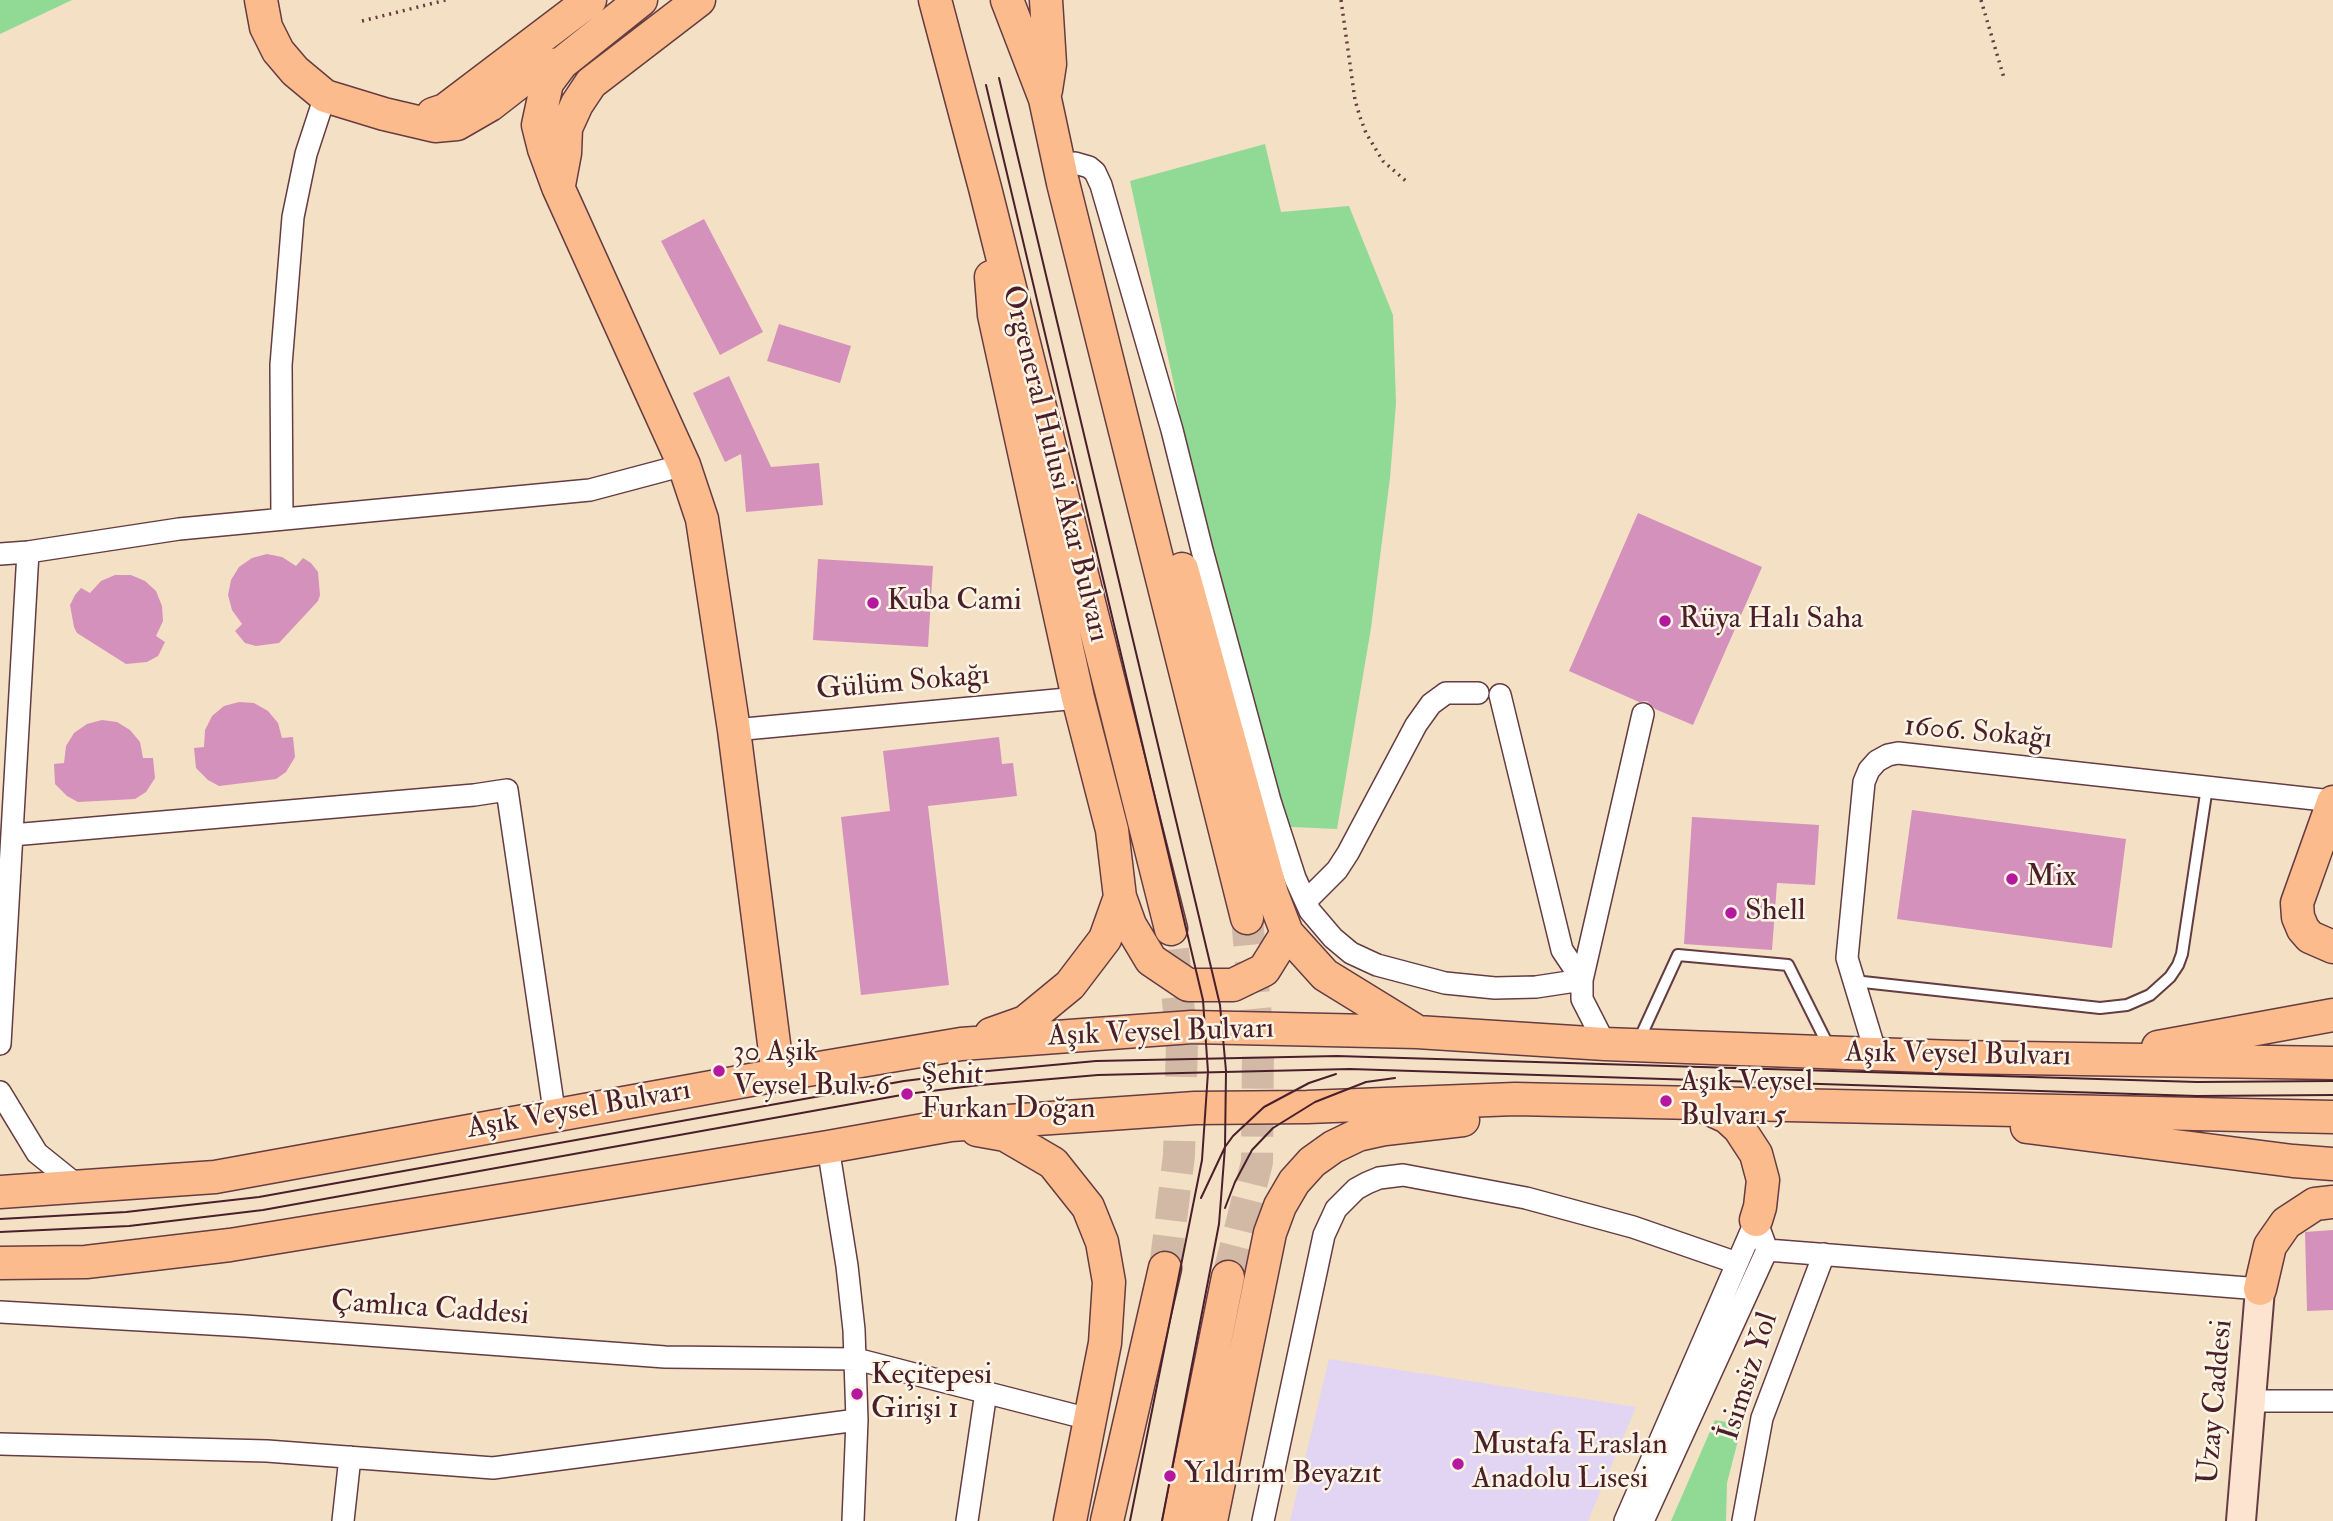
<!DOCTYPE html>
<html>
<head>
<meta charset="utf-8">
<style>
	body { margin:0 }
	canvas { display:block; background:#f4e0c4 }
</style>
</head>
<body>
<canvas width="2333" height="1521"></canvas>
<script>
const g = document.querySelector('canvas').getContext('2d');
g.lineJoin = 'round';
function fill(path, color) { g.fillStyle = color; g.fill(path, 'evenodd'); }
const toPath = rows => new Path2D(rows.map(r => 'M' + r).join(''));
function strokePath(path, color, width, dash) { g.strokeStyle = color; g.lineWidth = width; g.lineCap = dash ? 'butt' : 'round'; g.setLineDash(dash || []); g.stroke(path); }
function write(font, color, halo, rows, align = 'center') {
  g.font = font + ' "IM FELL Double Pica",serif'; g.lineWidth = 5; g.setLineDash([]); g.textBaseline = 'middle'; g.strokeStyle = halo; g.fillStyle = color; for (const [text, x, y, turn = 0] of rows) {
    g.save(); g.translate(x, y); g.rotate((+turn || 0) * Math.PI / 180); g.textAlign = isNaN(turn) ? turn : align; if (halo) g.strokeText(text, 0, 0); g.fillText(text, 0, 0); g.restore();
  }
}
const built = toPath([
	[1329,1359,1636,1407,1588,1521,1290,1521]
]);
const green = toPath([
	[0,0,72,0,0,34],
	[1265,144,1281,212,1349,206,1393,315,1396,403,1390,478,1371,628,1337,829,1269,826,1194,488,1174,385,1130,181],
	[1715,1420,1742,1425,1727,1483,1726,1521,1671,1521]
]);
const building = toPath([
	[704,219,763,332,720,355,661,241],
	[779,324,851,346,840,383,767,361],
	[729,376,771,467,819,463,823,505,746,512,741,454,725,462,693,393],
	[1638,513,1762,567,1693,725,1655,709,1647,701,1639,702,1569,671],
	[267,554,282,557,296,566,303,558,311,563,318,572,320,595,318,601,279,643,256,646,245,643,235,631,242,624,232,610,228,595,231,580,239,567,252,558],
	[818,559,933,566,928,647,813,640],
	[115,575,131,575,145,581,156,591,162,606,163,621,156,636,165,642,158,656,147,662,126,664,77,633,74,627,70,605,75,595,81,588,90,593,101,581],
	[239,702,254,703,268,711,278,723,282,738,293,737,295,757,286,772,276,779,219,786,208,780,196,768,194,748,204,747,205,730,212,716,224,706],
	[102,720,117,722,130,730,140,742,143,758,153,758,155,778,146,792,135,799,78,802,67,796,55,784,54,764,64,763,66,746,74,733,87,724],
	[999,737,1002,764,1013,763,1017,796,928,806,949,985,861,995,841,817,890,811,883,751],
	[1912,810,2126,839,2112,948,1897,919],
	[1692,817,1819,825,1815,885,1777,883,1772,950,1684,944],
	[2333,1230,2333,1310,2307,1311,2305,1232]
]);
const primaryTunnel = toPath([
	[1165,1268,1179,1155,1182,1042,1171,929],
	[1228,1277,1257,1162,1258,1040,1247,918]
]);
const path = toPath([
	[1341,0,1355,100,1360,117,1366,133,1383,161,1407,182],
	[1981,0,2004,78],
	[362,21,446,0]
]);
const service = toPath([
	[1854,981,2100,1008,2127,1005,2150,995,2170,977,2178,965,2182,954,2207,787],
	[1639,1040,1678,955,1788,965,1829,1047]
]);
const minor = toPath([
	[1060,166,1075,163,1089,167,1095,172,1101,185,1172,430,1202,550,1270,801,1295,878,1310,911,1333,938,1351,953,1377,965,1445,983,1495,988,1536,987,1582,980,1643,714],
	[282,519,281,365,293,217,306,154,325,96],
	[0,554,28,552,179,529,590,490,684,465],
	[1500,695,1562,950,1582,980,1582,999,1605,1044],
	[734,730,1078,698],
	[12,835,474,795,507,790,555,1117],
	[1306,901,1337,870,1348,853,1416,725,1431,704,1446,693,1478,693],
	[0,1044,28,552],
	[1876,1054,1847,958,1864,782,1869,770,1877,761,1888,755,1898,753,2333,801],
	[0,1092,37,1153,78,1186],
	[828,1147,847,1266,854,1330,857,1420,853,1521],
	[1756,1220,1767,1250,2260,1289],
	[0,1312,245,1326,665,1357,856,1359,1089,1419],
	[2251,1401,2333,1401],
	[0,1444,267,1451,493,1468,857,1420],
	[343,1521,350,1457],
	[967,1521,986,1392],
	[1263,1521,1324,1235,1336,1209,1356,1189,1367,1183,1379,1178,1403,1175,1526,1198,1633,1227,1737,1263],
	[1625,1521,1756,1220],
	[1643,1521,1767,1250],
	[1743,1521,1762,1418,1824,1254]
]);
const secondary = toPath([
	[2241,1521,2260,1289]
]);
const primary = toPath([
	[261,0,266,27,278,51,295,71,325,96,384,114,435,126,457,124,490,105,535,70,562,63],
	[641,0,562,63,547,83,538,125,544,149,558,187,684,465,702,519,734,730,778,1075],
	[935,0,985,188,1171,929],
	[1007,0,1045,99,1063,183,1247,918],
	[1046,90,1050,64,1046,0],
	[433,114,445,110,590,0],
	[559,185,565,153,566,128,577,104,591,83,699,0],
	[991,277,994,315,1078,698,1112,830,1120,897,1105,939,1070,985,1025,1022,991,1034],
	[1182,569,1272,894,1287,933,1325,975,1416,1031],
	[2333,802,2297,903,2298,917,2303,929,2310,937,2333,947],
	[1120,897,1130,925,1151,960,1188,985,1233,985,1264,970,1287,933],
	[2158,1047,2333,1015],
	[1703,1106,1727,1117,1739,1128,1756,1154,1763,1180,1760,1207,1756,1220],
	[2027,1127,2293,1161,2333,1164],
	[977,1130,1005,1135,1053,1163,1088,1207,1102,1242,1109,1282,1105,1343,1070,1521],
	[0,1192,215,1177,778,1075,961,1044,1192,1027,1417,1032,1605,1044,1955,1057,2333,1063],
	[0,1263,86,1262,230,1245,828,1147,951,1125,1195,1108,1307,1107,1515,1099,2333,1117],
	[2260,1289,2270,1246,2286,1223,2315,1204,2333,1202],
	[1107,1521,1165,1268],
	[1179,1521,1228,1277],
	[1211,1521,1270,1233,1280,1206,1294,1182,1312,1162,1333,1147,1358,1135,1385,1129,1463,1120]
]);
const tram = toPath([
	[999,78,1220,1005,1226,1071,1225,1147,1219,1224,1162,1521],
	[986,85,1203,1000,1208,1072,1202,1160,1130,1521],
	[1201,1198,1225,1147,1233,1136,1264,1107,1309,1083,1336,1074],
	[1225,1208,1235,1182,1252,1150,1273,1128,1315,1102,1366,1082,1395,1078],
	[0,1219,126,1212,259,1197,904,1081,977,1072,1096,1061,1337,1056,2197,1082,2333,1081],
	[0,1232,129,1226,263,1210,907,1094,980,1085,1098,1075,1350,1069,2197,1096,2333,1095]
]);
const markers = [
	[873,603,7,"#b5179e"],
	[1665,621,7,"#b5179e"],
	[2012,879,7,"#b5179e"],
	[1731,913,7,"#b5179e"],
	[719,1071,7,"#b5179e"],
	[907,1094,7,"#b5179e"],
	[1666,1101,7,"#b5179e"],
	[857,1394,7,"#b5179e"],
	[1458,1464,7,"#b5179e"],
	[1170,1476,7,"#b5179e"]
];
const streetNames = [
	["Orgeneral Hulusi Akar Bulvarı",1054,464,76],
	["Gülüm Sokağı",903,684,-5],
	["1606. Sokağı",1978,734,5],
	["Aşık Veysel Bulvarı",1161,1034,-2],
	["Aşık Veysel Bulvarı",1958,1056,1],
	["Aşık Veysel Bulvarı",579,1111,-10],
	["Çamlıca Caddesi",430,1310,4],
	["İsimsiz Yol",1750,1377,-72],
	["Uzay Caddesi",2217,1402,-85]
];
const poiNames = [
	["Kuba Cami",887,603],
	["Rüya Halı Saha",1679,621],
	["Mix",2026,879],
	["Shell",1745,913],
	["30 Aşik",733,1054],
	["Veysel Bulv.6",733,1088],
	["Şehit",921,1077],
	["Furkan Doğan",921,1111],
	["Aşık Veysel",1680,1084],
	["Bulvarı 5",1680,1118],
	["Keçitepesi",871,1377],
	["Girişi 1",871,1411],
	["Mustafa Eraslan",1472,1447],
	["Anadolu Lisesi",1472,1481],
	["Yıldırım Beyazıt",1184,1476]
];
fill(built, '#e2d4f3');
fill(green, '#90da96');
fill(building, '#d491bb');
strokePath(primaryTunnel, '#d2b9a5', 32, [32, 16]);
strokePath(service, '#643c42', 14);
strokePath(minor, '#643c42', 24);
strokePath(secondary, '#643c42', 32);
strokePath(primary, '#643c42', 35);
strokePath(path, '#643c42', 3.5, [2, 5]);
strokePath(service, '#fff', 10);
strokePath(minor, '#fff', 21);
strokePath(secondary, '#fde4d1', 28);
strokePath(primary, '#fbbb8c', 32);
strokePath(tram, '#4a1f2b', 2);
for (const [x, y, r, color] of markers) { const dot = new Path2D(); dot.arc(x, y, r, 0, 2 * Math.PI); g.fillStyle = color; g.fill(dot); strokePath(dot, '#fcf5e5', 2.5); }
write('30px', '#4a1f2b', '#fcf5e5', streetNames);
write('30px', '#4a1f2b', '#fcf5e5', poiNames, 'left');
</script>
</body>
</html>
